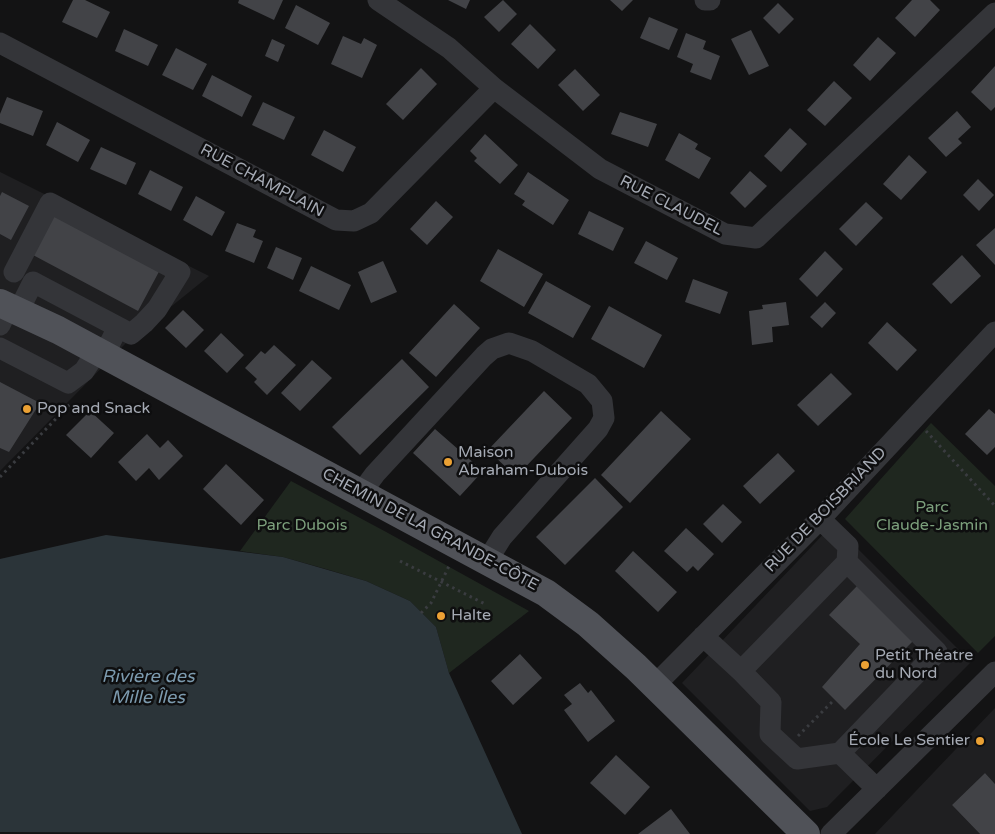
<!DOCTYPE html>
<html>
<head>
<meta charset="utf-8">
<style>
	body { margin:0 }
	canvas { display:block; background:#131314 }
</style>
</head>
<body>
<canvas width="995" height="834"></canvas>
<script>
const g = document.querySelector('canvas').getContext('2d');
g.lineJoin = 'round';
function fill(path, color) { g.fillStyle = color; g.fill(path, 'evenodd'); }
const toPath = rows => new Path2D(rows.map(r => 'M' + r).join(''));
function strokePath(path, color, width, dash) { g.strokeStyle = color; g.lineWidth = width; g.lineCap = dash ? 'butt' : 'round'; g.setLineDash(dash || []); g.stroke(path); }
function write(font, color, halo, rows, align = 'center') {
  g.font = font + ' "Varela Round",sans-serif'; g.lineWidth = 5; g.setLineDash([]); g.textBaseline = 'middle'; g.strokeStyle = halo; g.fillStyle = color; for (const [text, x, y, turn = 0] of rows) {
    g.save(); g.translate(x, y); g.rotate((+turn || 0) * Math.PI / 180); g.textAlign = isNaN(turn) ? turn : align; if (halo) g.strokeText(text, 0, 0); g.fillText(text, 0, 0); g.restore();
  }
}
const built = toPath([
	[0,172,209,276,126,343,0,471],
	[833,524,971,662,827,807,810,811,682,683],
	[995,708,995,784,985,773,952,805,980,834,875,834]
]);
const green = toPath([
	[931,423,995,486,995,636,978,653,845,519],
	[291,481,388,533,529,611,449,673,436,627,410,601,366,581,326,569,283,557,240,551]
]);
const water = toPath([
	[106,535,283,557,366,581,410,601,436,627,449,673,522,834,0,832,0,559]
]);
const building = toPath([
	[73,0,85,0,110,12,97,38,62,22],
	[239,0,283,0,274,20,238,3],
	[448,0,470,0,466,9],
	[503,0,517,14,499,32,484,17],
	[610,0,633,0,622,11],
	[912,0,930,0,940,10,915,37,895,18],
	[778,3,794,19,779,34,763,18],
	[296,5,330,23,318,45,285,28],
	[649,17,678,29,669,50,640,38],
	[530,24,556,50,538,69,511,44],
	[124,29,158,45,148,66,115,51],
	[751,30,769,66,749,75,731,39],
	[686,33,706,41,703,49,720,56,711,80,690,72,693,64,677,57],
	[343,36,361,44,364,38,377,45,362,78,331,64],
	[878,37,896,53,870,81,853,65],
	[272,39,285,45,278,62,265,56],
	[176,48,207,64,193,90,162,75],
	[995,66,995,107,991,111,971,92],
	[421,68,437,84,403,120,386,104],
	[575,69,600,95,583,111,558,85],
	[212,75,252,96,242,117,202,96],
	[834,81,852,98,825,126,807,110],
	[7,97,43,111,33,136,0,123,0,114],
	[263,102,295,117,284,140,252,125],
	[957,111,971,127,958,139,962,143,946,157,928,138],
	[620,112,657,124,648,147,611,134],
	[57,122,90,140,78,162,46,145],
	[790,128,807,144,781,172,764,156],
	[324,130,356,147,343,172,311,155],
	[679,133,698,144,695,149,711,158,699,179,665,160],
	[485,134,518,165,500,184,474,161,477,158,470,151],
	[101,147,136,163,126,185,90,169],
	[909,155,927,172,901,200,883,184],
	[150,170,183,187,171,211,138,194],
	[750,171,767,186,745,208,730,193],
	[528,172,569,200,553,225,522,205,525,201,514,194],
	[978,179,994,195,979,211,963,195],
	[2,192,29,206,11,240,0,234,0,196],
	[196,196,225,212,212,236,183,220],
	[436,201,453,217,427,245,410,229],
	[866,202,883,218,856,246,839,229],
	[57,210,162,266,138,311,33,255],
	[589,211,624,228,613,251,578,234],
	[237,223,256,230,253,237,263,241,254,263,225,251],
	[995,228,995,265,976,245],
	[646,241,678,258,667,280,634,263],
	[276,247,302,258,293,280,267,268],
	[498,249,543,274,524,307,480,281],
	[825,251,843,269,817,297,799,279],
	[962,255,981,276,951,304,932,284],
	[383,261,397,292,371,303,358,272],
	[311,266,351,285,339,310,299,291],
	[693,279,728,292,720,314,685,302],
	[546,281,591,306,573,338,528,313],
	[786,302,789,325,772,327,773,342,752,345,749,311,763,309,762,305],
	[825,302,836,313,822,328,810,317],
	[454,304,480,328,436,377,409,353],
	[609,306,662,335,644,368,591,339],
	[183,310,204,330,186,348,165,328],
	[887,322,917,350,897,371,868,343],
	[221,333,244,355,227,373,204,351],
	[274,345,296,365,267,395,254,382,257,379,245,368,261,351,265,354],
	[402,359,429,387,360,455,332,427],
	[312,360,332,378,300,411,281,393],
	[831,373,852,394,818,426,797,405],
	[0,382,40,403,9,452,0,448],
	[544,391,572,418,516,477,488,450],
	[989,409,995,414,995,447,987,455,965,434],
	[90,411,114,433,91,458,66,435],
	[661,411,691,439,630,503,601,475],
	[435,429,483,471,460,496,413,453],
	[147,434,160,448,168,440,183,456,159,480,149,468,136,481,118,462],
	[778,453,795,471,760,504,743,486],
	[226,464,264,500,241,525,203,489],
	[595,478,623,507,565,565,536,537],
	[723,504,742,522,722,543,703,524],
	[686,528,714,554,698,571,693,566,687,572,664,551],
	[633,551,677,592,658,612,615,571],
	[857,586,914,640,845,710,822,687,860,644,829,615],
	[520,654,542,678,513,705,491,681],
	[580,683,588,693,591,690,615,721,588,742,564,710,572,704,564,695],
	[616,755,650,787,625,815,590,783],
	[985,773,995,784,995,834,980,834,952,805],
	[671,809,690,834,638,834]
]);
const path = toPath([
	[926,431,995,506],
	[0,477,72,402],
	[400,561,487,605],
	[421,613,431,603,450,564],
	[798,736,833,701]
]);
const minor = toPath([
	[378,0,449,48,494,88,600,169,725,234,756,238,995,13],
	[705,0,710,0],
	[0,43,336,220,354,221,371,213,494,88],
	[14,272,50,203,180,272,157,309,144,323,131,334,118,327],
	[19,310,33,282,118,327,104,355],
	[0,325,9,306],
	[0,348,68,383,84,371,97,351],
	[361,493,375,474,484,356,492,349,509,343,532,351,588,384,602,401,604,418,598,429,502,537,487,561],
	[820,519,848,546,847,562,937,652,840,753,877,789],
	[703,636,741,671,847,562],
	[741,671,771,702,770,734,797,759,840,753],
	[655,685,820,519,995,332],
	[831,834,995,672]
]);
const major = toPath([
	[0,303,58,330,546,593,588,624,636,667,806,834]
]);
const markers = [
	[27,409,5,"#eba134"],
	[448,462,5,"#eba134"],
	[441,616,5,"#eba134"],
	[865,665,5,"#eba134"],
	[980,741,5,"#eba134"]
];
const streetNames = [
	["RUE CHAMPLAIN",262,181,28],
	["RUE CLAUDEL",671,206,27],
	["RUE DE BOISBRIAND",826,510,-46],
	["CHEMIN DE LA GRANDE-CÔTE",430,530,28]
];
const poiNames = [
	["Pop and Snack",37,409],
	["Maison",458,453],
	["Abraham-Dubois",458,471],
	["Halte",451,616],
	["Petit Théatre",875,656],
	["du Nord",875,674],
	["École Le Sentier",970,741,"right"]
];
const parkNames = [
	["Parc",932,508],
	["Claude-Jasmin",932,526],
	["Parc Dubois",302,526]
];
const waterNames = [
	["Rivière des",148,677],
	["Mille Îles",148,698]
];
fill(built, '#1f1f21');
fill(green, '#1f271f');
fill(water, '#2b3439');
fill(building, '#424347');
strokePath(path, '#3a3c40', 3, [2.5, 4]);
strokePath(minor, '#343539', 21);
strokePath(major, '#505258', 28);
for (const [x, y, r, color] of markers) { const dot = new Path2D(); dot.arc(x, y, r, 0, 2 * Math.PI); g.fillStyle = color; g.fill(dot); strokePath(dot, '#0e0e0f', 2); }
write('16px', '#a5aab4', '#0e0e0f', streetNames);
write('16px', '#a5aab4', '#0e0e0f', poiNames, 'left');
write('16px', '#7c9f7c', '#0e0e0f', parkNames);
write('italic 18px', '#7c9aae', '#0e0e0f', waterNames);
</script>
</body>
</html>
